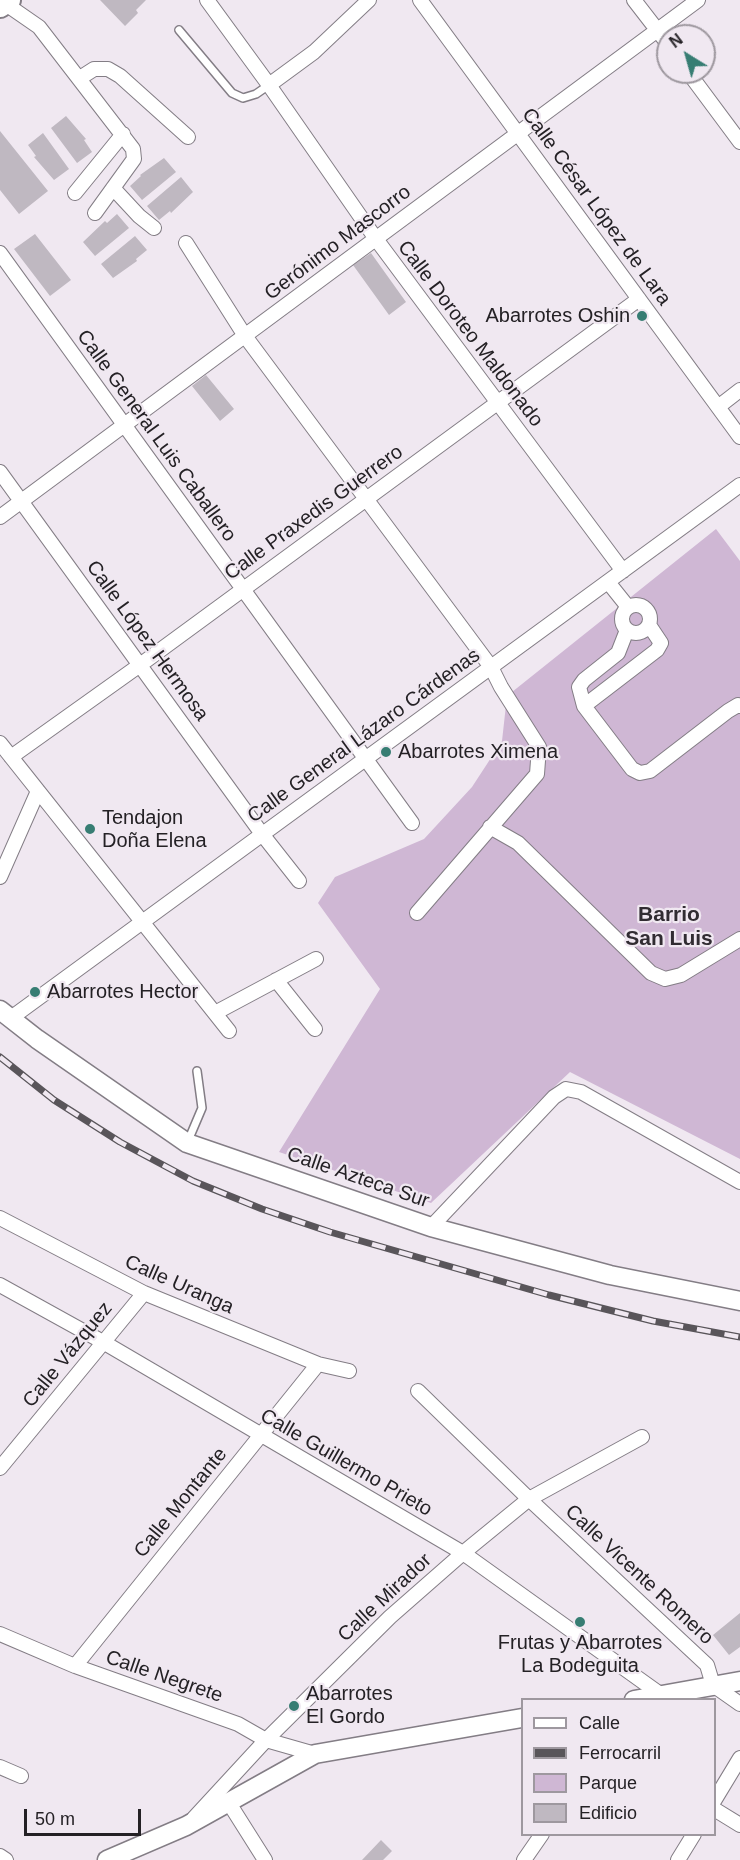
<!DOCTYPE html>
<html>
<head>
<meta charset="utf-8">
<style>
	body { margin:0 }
	#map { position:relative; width:740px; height:1860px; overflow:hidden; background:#f0e8f1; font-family:Helvetica,sans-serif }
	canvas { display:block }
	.legend { position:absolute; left:521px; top:1698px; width:195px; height:138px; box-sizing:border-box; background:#f0e8f1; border:2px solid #9e989f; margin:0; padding:8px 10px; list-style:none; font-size:18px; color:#242125 }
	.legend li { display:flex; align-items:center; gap:12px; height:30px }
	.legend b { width:30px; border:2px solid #9e989f }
	.north { position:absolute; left:656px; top:24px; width:60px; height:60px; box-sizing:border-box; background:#f0e8f1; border:2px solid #9e989f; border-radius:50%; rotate:323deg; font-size:16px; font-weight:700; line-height:24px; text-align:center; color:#242125 }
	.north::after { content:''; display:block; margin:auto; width:21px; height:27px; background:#377d73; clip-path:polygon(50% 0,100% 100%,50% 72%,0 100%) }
	.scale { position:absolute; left:24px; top:1809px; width:117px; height:27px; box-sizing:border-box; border:3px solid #242125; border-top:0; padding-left:8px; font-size:18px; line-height:21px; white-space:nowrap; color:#242125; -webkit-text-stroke:4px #f0e8f1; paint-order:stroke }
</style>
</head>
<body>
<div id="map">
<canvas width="740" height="1860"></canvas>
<ul class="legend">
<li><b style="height:8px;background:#fff"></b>Calle</li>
<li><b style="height:8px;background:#59555a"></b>Ferrocarril</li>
<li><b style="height:16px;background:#cfb7d4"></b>Parque</li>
<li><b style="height:16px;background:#bfb8c1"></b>Edificio</li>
</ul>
<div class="north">N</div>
<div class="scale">50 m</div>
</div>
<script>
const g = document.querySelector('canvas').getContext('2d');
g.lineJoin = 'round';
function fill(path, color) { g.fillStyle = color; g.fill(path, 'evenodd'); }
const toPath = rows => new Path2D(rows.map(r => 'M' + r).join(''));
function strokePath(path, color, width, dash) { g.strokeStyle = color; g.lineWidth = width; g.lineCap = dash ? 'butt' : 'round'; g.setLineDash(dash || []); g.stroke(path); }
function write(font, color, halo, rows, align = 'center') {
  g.font = font + ' Helvetica,sans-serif'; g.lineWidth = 4.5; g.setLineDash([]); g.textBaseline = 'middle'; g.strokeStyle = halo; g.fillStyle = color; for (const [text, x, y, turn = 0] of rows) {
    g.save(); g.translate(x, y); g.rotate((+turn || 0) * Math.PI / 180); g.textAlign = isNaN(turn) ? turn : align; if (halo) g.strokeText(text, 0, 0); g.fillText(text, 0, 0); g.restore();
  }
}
const green = toPath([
	[716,529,740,561,740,1159,570,1072,431,1203,279,1152,380,989,318,903,335,877,424,839,472,787,502,741,507,696]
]);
const building = toPath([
	[100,0,146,0,136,10,138,13,125,26],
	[66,116,86,139,84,140,92,152,77,163,51,128],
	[0,131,48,191,19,214,0,190],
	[43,133,69,169,54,180,34,157,36,156,28,145],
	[164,158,176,172,142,200,130,186,141,176,140,175],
	[181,177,193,192,171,213,170,211,159,220,147,206],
	[117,214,129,228,95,256,83,242,105,221,107,223],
	[35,234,71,280,50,296,14,249],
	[135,236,147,250,136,259,137,261,113,278,101,264],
	[371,253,406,302,389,315,353,265],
	[206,375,234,409,220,421,192,386],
	[740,1613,740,1647,729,1655,713,1635],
	[381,1840,392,1851,383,1860,362,1860]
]);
const service = toPath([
	[179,30,232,93,243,98,256,94,269,85],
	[188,1141,202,1108,197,1071]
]);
const minor = toPath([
	[0,0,39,27,133,149,134,159,95,213],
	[207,0,269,85,376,239,623,571],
	[420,0,740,437],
	[634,0,668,44],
	[688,72,740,142],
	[80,78,94,69,108,69,120,76,188,137],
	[269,85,314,52,369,0],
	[113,188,139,216,154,228],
	[75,193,123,134],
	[186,243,245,336,491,667,501,687,539,747,537,774,417,913],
	[0,253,412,823],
	[718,407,740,390],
	[0,472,262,834,299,881],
	[0,517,698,0],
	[608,582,628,607],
	'622 619a14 14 0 1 1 28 0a14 14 0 1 1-28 0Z',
	[627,630,618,653,584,680,579,687,584,706,632,769,640,773,650,771,728,711,738,705,740,706],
	[584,706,657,650,661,643,649,625],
	[0,743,229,1031],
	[11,757,140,665,639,299],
	[490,827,518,843,651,973,665,979,681,975,740,939],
	[0,877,38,791],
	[276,980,315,1029],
	[215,1013,316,959],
	[11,1018,740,485],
	[0,1218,144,1293,318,1364,349,1371],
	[431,1227,554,1097,566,1089,581,1092,740,1182],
	[0,1285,103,1342,463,1553,660,1694],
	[418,1391,529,1499,707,1665,713,1685,740,1704],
	[0,1468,144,1293],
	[0,1634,75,1666,238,1724,266,1740,315,1754],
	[75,1666,318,1364],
	[0,1767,21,1776],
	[714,1801,740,1758],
	[229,1803,265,1860],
	[714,1809,740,1825],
	[194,1818,266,1740,390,1617,463,1553,529,1499,642,1437],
	[0,1856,6,1860],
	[524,1860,542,1834],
	[678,1860,694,1834]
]);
const tertiary = toPath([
	[0,1010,37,1039,187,1143,431,1227,610,1275,740,1301],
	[634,1700,740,1681],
	[107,1860,186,1826,315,1754,522,1718]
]);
const primary = toPath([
	[0,6,9,0]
]);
const rail = toPath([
	[0,1057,54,1100,120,1142,193,1181,262,1209,330,1232,549,1295,653,1321,740,1337]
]);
const markers = [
	[642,316,6,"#377d73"],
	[386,752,6,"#377d73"],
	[90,829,6,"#377d73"],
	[35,992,6,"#377d73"],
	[580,1622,6,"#377d73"],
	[294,1706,6,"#377d73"]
];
const streetNames = [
	["Calle César López de Lara",596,207,54],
	["Gerónimo Mascorro",338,243,-37],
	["Calle Doroteo Maldonado",470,334,53],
	["Calle General Luis Caballero",156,436,54],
	["Calle Praxedis Guerrero",314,513,-36],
	["Calle López Hermosa",147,641,54],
	["Calle General Lázaro Cárdenas",364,736,-36],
	["Calle Azteca Sur",358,1178,19],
	["Calle Uranga",179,1285,24],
	["Calle Vázquez",68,1355,-51],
	["Calle Guillermo Prieto",346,1463,30],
	["Calle Montante",181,1503,-51],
	["Calle Vicente Romero",639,1575,43],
	["Calle Mirador",385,1598,-43],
	["Calle Negrete",164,1677,19]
];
const poiNames = [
	["Abarrotes Oshin",630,316,"right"],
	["Abarrotes Ximena",398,752],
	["Tendajon",102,818],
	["Doña Elena",102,841],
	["Abarrotes Hector",47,992],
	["Frutas y Abarrotes",580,1643,"center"],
	["La Bodeguita",580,1666,"center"],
	["Abarrotes",306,1694],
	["El Gordo",306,1717]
];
const neighbourhoodNames = [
	["Barrio",669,915],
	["San Luis",669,939]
];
fill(green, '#cfb7d4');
fill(building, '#bfb8c1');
strokePath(service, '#837d85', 10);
strokePath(minor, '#837d85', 16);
strokePath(tertiary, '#837d85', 21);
strokePath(primary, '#837d85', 26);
strokePath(service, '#fff', 7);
strokePath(minor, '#fff', 14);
strokePath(tertiary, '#fff', 18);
strokePath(primary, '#fff', 22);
strokePath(rail, '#59555a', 7);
strokePath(rail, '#f0e8f1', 4.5, [14]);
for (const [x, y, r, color] of markers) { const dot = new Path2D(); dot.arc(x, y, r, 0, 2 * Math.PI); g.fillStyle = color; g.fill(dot); strokePath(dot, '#f0e8f1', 2); }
write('20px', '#242125', '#f0e8f1', streetNames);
write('20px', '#242125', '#f0e8f1', poiNames, 'left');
write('bold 21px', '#312c32', '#f0e8f1', neighbourhoodNames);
</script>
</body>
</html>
